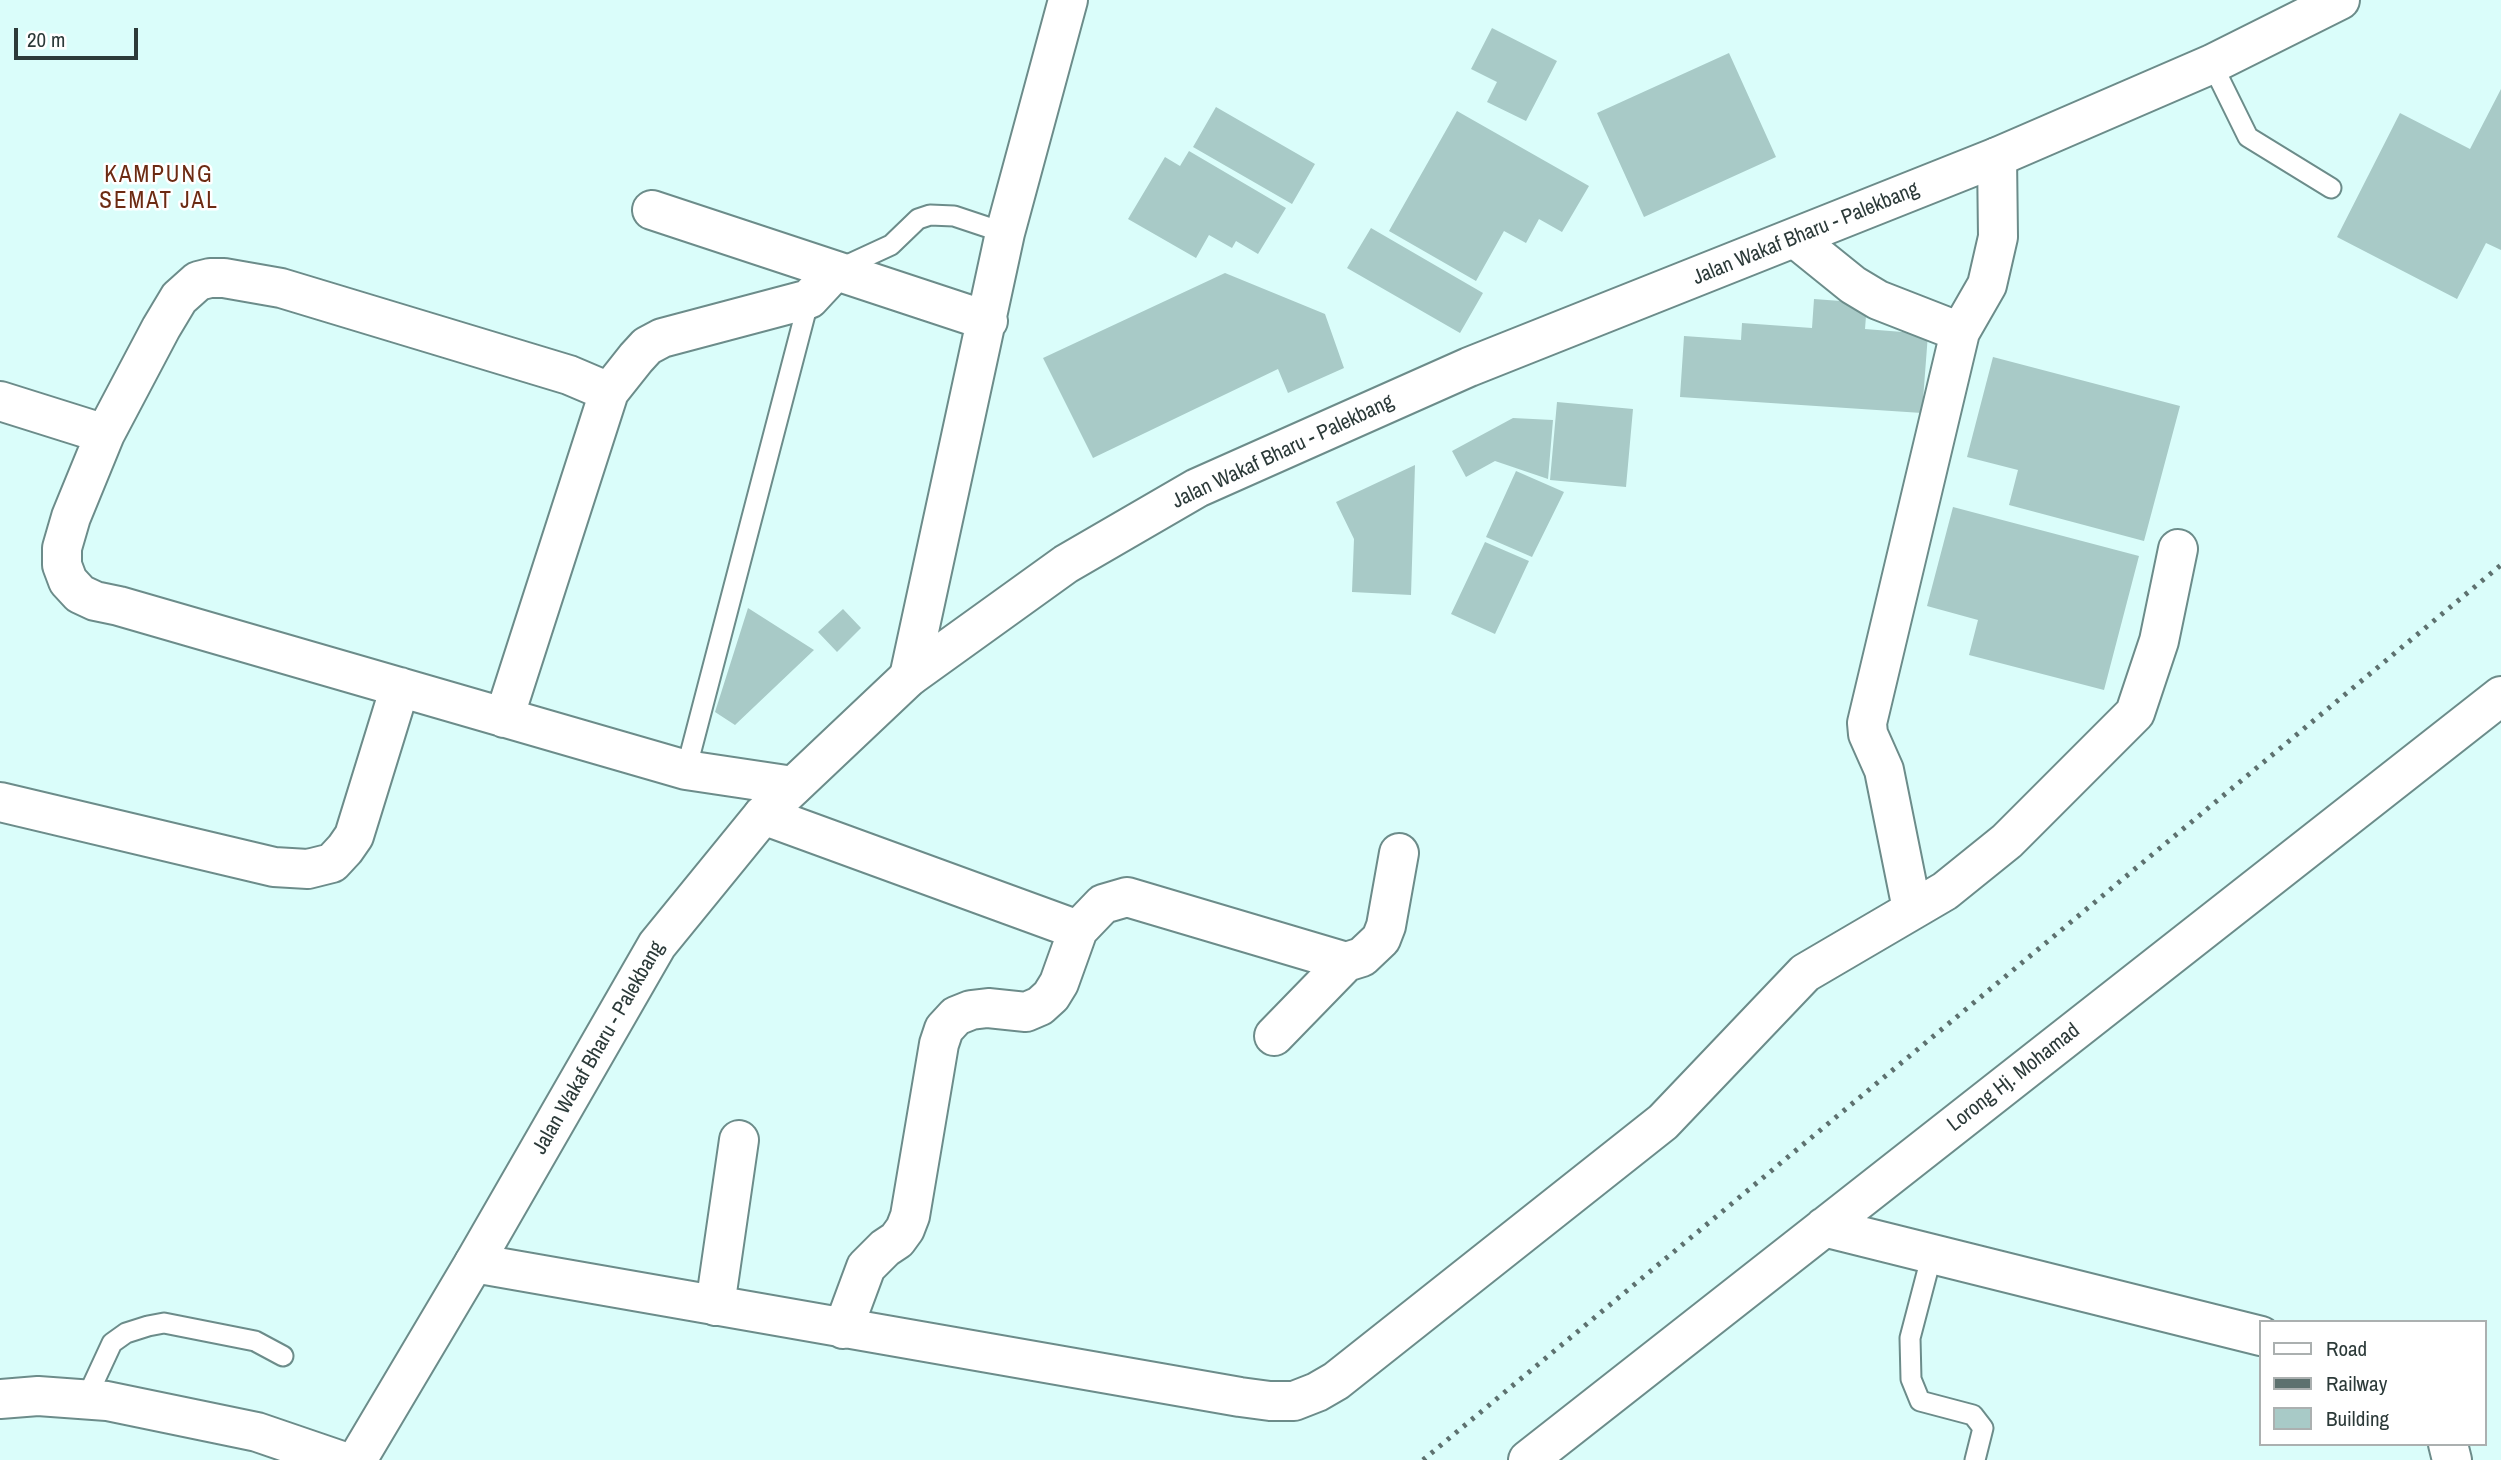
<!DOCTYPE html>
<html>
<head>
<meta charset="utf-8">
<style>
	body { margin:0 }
	#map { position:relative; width:2501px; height:1460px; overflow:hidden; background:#dafdfa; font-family:"Archivo Narrow",sans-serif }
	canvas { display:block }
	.legend { position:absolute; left:2259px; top:1320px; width:228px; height:126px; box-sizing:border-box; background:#fff; border:2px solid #abb0b0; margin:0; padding:9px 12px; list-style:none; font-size:21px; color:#2c3a39 }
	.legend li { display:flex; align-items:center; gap:14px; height:35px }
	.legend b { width:35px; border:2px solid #abb0b0 }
	.scale { position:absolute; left:14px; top:28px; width:124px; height:32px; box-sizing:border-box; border:4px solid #2c3a39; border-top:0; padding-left:9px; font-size:21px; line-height:24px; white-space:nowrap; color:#2c3a39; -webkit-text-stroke:5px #fff; paint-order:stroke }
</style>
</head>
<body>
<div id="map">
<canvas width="2501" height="1460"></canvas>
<ul class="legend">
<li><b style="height:9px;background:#fff"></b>Road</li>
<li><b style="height:9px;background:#5d716f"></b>Railway</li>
<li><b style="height:19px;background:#a8cac7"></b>Building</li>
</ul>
<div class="scale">20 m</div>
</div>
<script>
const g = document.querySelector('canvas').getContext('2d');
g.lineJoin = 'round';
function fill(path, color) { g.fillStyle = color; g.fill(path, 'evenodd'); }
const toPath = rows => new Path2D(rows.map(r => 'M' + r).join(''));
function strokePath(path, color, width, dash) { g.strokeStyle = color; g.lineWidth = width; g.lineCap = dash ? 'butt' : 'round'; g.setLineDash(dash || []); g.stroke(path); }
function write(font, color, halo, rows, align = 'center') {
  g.font = font + ' "Archivo Narrow",sans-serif'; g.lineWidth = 5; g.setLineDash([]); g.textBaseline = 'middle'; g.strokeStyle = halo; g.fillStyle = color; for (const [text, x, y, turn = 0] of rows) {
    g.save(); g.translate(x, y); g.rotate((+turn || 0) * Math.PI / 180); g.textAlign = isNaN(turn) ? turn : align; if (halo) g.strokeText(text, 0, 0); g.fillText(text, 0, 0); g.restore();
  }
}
const building = toPath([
	[1492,28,1557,61,1526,121,1487,102,1497,82,1471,69],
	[1729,53,1776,157,1644,217,1597,113],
	[2501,89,2501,250,2486,243,2457,299,2337,237,2400,113,2470,149],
	[1216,107,1315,164,1292,204,1193,147],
	[1457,111,1589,186,1562,232,1539,219,1526,243,1504,231,1476,281,1389,231],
	[1189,151,1286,208,1258,254,1236,241,1232,248,1209,235,1196,258,1128,219,1165,157,1180,166],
	[1371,228,1483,293,1460,333,1347,268],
	[1225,273,1325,314,1344,368,1288,393,1278,369,1093,458,1043,358],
	[1814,299,1867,303,1865,329,1928,334,1922,413,1680,397,1684,336,1741,340,1742,323,1812,328],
	[1993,357,2180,406,2144,541,2009,505,2018,470,1967,457],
	[1557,402,1633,409,1626,487,1550,480],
	[1513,418,1553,420,1548,479,1495,461,1466,477,1452,451],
	[1415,465,1411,595,1352,592,1354,539,1336,502],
	[1516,471,1564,492,1532,557,1486,537],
	[1953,507,2139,556,2104,690,1969,655,1978,620,1927,606],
	[1485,542,1529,561,1495,634,1451,614],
	[748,608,814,650,735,725,715,712],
	[843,609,861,628,837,652,818,632]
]);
const service = toPath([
	[2212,64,2248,137,2331,188],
	[839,269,891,245,918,219,930,215,954,216,1005,233],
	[686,770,809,299],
	[1932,1254,1910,1338,1911,1379,1920,1401,1973,1415,1983,1428,1975,1460],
	[86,1399,112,1343,126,1333,148,1326,164,1323,255,1341,283,1356]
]);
const minor = toPath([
	[652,210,988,321],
	[1796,239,1853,285,1878,300,1960,332],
	[609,392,569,375,281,288,224,278,210,278,198,281,179,298,161,328,105,434,71,517,62,548,62,565,68,581,80,594,95,601,119,606,686,770,793,786],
	[0,401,105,434],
	[909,677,1005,233,1068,0],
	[504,718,609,392,636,358,647,346,662,338,809,299,835,271],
	[0,802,274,867,308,869,332,863,345,849,354,836,400,687],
	[763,815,1078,930,1059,983,1051,996,1040,1006,1026,1012,988,1008,971,1010,956,1016,944,1029,939,1044,910,1216,905,1229,897,1240,885,1248,866,1267,843,1329],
	[1912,909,1884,770,1868,734,1867,723,1960,332,1987,285,1998,237,1997,157],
	[1078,930,1103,904,1127,897,1346,962,1274,1036],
	[1346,962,1362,957,1381,939,1386,926,1399,853],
	[1824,1227,2261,1336],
	[474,1263,1240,1397,1270,1401,1294,1401,1317,1392,1336,1381,1663,1122,1805,973,1945,891,2007,841,2135,713,2159,641,2178,549],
	[715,1306,739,1140],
	[0,1399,38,1396,107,1401,257,1432,339,1460],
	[2448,1444,2452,1460],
	[1528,1460,2501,696]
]);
const secondary = toPath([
	[357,1460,474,1263,657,945,763,815,909,677,1066,564,1197,488,1469,367,1997,157,2212,64,2340,0]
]);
const rail = toPath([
	[1423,1460,2501,565]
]);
const streetNames = [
	["Jalan Wakaf Bharu - Palekbang",1806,234,-22],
	["Jalan Wakaf Bharu - Palekbang",1283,452,-25],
	["Jalan Wakaf Bharu - Palekbang",599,1048,-60],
	["Lorong Hj. Mohamad",2014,1078,-38]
];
const neighbourhoodNames = [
	["KAMPUNG",159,176],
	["SEMAT JAL",159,202]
];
fill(building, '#a8cac7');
strokePath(service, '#6c8c8a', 23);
strokePath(minor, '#6c8c8a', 42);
strokePath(secondary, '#6c8c8a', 42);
strokePath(service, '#fff', 19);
strokePath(minor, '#fff', 38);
strokePath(secondary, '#fff', 38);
strokePath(rail, '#5d716f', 5, [3.5, 7]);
write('21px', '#2c3a39', '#fff', streetNames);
g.letterSpacing = '2px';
write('23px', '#6c2b13', '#fff', neighbourhoodNames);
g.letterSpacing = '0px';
</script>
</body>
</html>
